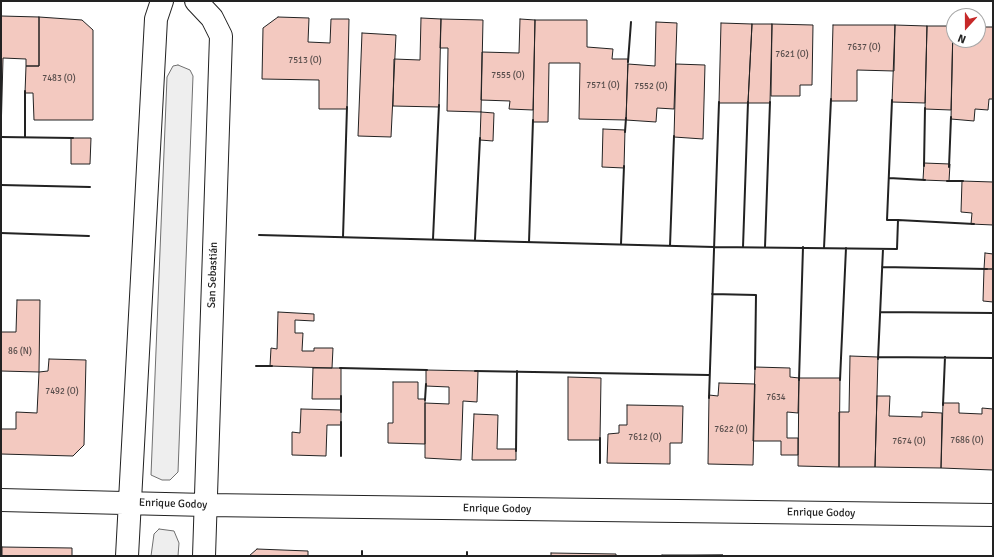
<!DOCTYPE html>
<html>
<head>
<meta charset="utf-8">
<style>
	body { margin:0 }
	#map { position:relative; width:994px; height:557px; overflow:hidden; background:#fff; font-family:Signika,sans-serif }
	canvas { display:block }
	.frame { position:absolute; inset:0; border:2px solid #222; pointer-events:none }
	.north { position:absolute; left:946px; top:8px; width:40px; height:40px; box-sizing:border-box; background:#fff; border:1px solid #a7a7a7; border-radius:50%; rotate:201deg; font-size:11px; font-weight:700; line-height:16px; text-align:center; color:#222 }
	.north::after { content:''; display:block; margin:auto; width:14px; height:18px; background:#c62828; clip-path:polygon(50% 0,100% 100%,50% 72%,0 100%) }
</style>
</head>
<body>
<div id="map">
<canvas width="994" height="557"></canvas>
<div class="frame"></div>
<div class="north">N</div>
</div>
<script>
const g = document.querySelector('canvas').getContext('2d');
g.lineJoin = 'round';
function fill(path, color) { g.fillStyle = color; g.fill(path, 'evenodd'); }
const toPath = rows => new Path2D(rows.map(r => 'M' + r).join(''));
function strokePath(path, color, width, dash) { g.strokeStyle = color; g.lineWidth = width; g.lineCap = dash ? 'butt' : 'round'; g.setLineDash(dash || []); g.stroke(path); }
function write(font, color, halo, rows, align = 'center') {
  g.font = font + ' Signika,sans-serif'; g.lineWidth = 3; g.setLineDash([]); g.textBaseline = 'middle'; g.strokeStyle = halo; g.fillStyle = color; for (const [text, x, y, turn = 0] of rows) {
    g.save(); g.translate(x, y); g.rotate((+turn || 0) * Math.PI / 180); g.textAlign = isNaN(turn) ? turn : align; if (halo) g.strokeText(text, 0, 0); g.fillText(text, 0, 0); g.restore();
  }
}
const green = toPath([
	[178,65,190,70,193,76,178,472,170,480,162,480,151,475,167,77,173,66,178,65],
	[159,529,174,531,179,543,178,556,151,556,154,534,159,529]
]);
const building = toPath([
	[1,16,39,17,39,66,26,66,26,59,3,58,1,135,1,16],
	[39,17,82,20,93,30,93,120,34,120,33,93,25,93,26,66,39,66,39,17],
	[278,17,309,18,308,42,330,43,331,19,349,19,347,109,319,109,319,80,262,79,263,28,278,17],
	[421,18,441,19,439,107,393,106,394,59,420,60,421,18],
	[441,19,483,20,481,112,447,111,448,48,440,48,441,19],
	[520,19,535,20,533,110,509,109,510,101,481,100,482,52,519,53,520,19],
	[535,20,587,20,587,47,613,49,612,59,628,59,626,120,579,119,580,63,549,63,548,122,533,122,535,20],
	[656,22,677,23,674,109,657,108,656,122,626,120,628,64,655,66,656,22],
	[721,23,752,24,748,103,719,103,721,23],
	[752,24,772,24,770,103,748,103,752,24],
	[772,24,813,25,812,85,800,85,800,96,771,96,772,24],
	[833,25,895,25,894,71,857,70,857,101,831,101,833,25],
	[895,25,927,26,925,103,892,102,895,25],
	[927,26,953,26,951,110,925,109,927,26],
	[953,26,954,40,978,40,978,27,993,27,993,99,989,99,988,110,975,109,974,121,951,119,953,26],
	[362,33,396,35,391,137,358,136,362,33],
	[676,64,705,65,703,139,674,137,676,64],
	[481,112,494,113,493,141,480,140,481,112],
	[603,129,625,130,624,168,602,167,603,129],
	[71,138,91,138,90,164,71,164,71,138],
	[924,163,950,164,949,181,923,180,924,163],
	[962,181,993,182,993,225,971,224,972,213,961,212,962,181],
	[985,253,993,254,993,269,984,269,985,253],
	[984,269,993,269,993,302,983,301,984,269],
	[17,300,40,300,39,372,1,371,1,332,16,332,17,300],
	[278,312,314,314,314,321,295,320,295,333,303,333,302,351,314,351,314,348,333,348,332,368,270,366,271,348,277,349,278,312],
	[850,356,878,357,875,467,839,467,839,412,849,412,850,356],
	[49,359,86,360,84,445,73,456,1,454,1,429,16,429,16,412,37,413,39,372,48,371,49,359],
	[755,367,790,368,790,377,799,378,798,413,787,412,787,438,798,438,798,455,781,455,781,441,753,441,755,367],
	[313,368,341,368,341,399,312,399,313,368],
	[426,370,478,371,477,402,463,401,461,460,425,458,425,403,449,404,449,387,426,386,426,370],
	[568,377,601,378,600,440,568,440,568,377],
	[799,378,840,378,839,467,798,466,799,378],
	[393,382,418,382,418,399,425,399,425,444,388,443,388,423,393,423,393,382],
	[719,383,755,384,753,465,708,464,709,395,718,396,719,383],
	[877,396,890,396,889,416,922,417,922,412,942,413,941,468,875,467,877,396],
	[943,403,959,403,959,413,982,414,982,408,993,409,993,470,941,468,943,403],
	[627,405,683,406,682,443,670,443,670,464,607,463,608,434,619,433,619,425,627,425,627,405],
	[301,409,341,410,341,425,327,425,326,456,292,455,292,432,300,433,301,409],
	[474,414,498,415,497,449,516,449,516,460,472,460,474,414],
	[2,547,72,548,72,556,2,556,2,547],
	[257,549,308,551,308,556,249,556,257,549],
	[551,553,616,554,616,556,551,556,551,553],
	[662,555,723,555,662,556,662,555]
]);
const minor = toPath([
	[196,1,212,18,221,36,204,556],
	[1,500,206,505,993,515],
	[127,556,156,19,162,1]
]);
const wall = toPath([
	[628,62,631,22],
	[25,91,25,137],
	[625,132,626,118],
	[1,137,73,138],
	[924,166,925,108],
	[949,167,951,117],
	[889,178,925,180],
	[947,181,963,181],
	[1,185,90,187],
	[898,220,974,224],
	[1,233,89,236],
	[259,235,714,247,897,249,898,220,887,220,892,100],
	[343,237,347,107],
	[433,239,439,105],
	[475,239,480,138],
	[529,242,533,120],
	[621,244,624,166],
	[670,246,674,136],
	[743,247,748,102],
	[765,247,770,102],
	[824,248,831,99],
	[882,267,987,269],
	[712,294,756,295,755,369],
	[881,312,993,313],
	[878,357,993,358],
	[878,359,883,249],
	[256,366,272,366],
	[340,368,427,370],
	[475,371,709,375],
	[799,380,803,247],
	[840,380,846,248],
	[341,396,341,412],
	[709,398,719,102],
	[425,400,426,384],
	[943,405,945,357],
	[600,438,600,463],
	[516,451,517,371],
	[341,456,341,422],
	[362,556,362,551],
	[467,556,467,552]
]);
const numberNames = [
	["7637 (O)",864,48],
	["7621 (O)",792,55],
	["7513 (O)",305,61],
	["7555 (O)",508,76],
	["7483 (O)",59,79],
	["7571 (O)",603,86],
	["7552 (O)",651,87],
	["86 (N)",20,352],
	["7492 (O)",62,392],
	["7634",776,398],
	["7622 (O)",731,430],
	["7612 (O)",645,438],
	["7686 (O)",967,441],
	["7674 (O)",909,442]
];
const streetNames = [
	["San Sebastián",213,275,-88],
	["Enrique Godoy",173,504,2],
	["Enrique Godoy",497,509,1],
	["Enrique Godoy",821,513,1]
];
fill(green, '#eee');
strokePath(green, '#6f6f6f', 1);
fill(building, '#f3c9c0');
strokePath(building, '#222', 1);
strokePath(minor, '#222', 24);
strokePath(minor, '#fff', 22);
strokePath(wall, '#222', 2);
write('9px', '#564c4a', null, numberNames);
write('11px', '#222', '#fff', streetNames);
</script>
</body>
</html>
